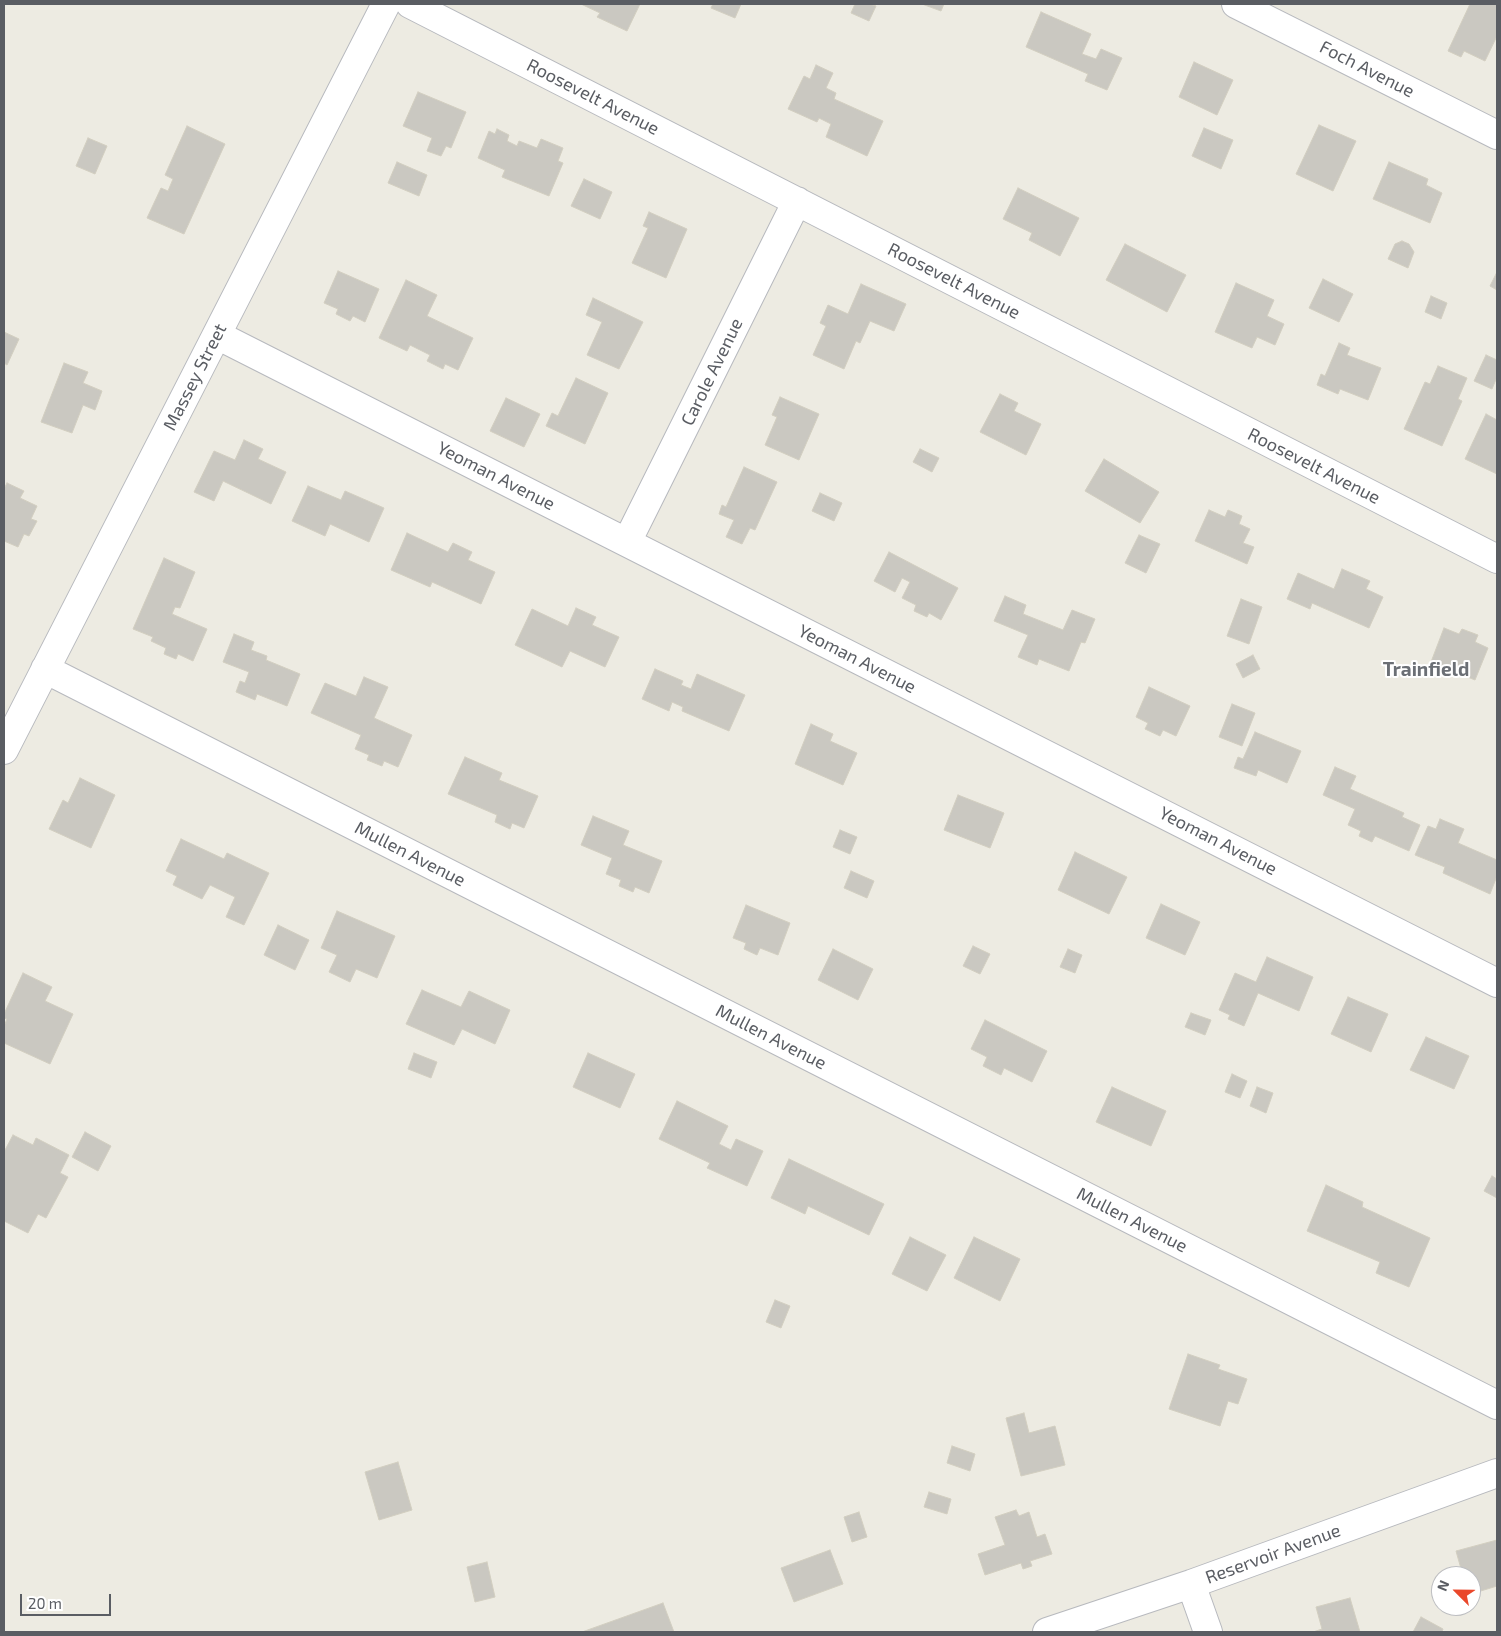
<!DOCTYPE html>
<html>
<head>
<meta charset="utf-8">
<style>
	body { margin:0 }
	#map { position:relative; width:1501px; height:1636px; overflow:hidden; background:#edebe2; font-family:"Exo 2",sans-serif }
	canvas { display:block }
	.frame { position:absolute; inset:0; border:5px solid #5a5d63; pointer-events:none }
	.north { position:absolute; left:1431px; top:1566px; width:50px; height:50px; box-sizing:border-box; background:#fff; border:1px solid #bdbec1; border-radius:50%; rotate:293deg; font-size:14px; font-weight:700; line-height:20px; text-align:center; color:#5a5d63 }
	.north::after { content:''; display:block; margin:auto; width:18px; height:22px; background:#ea482b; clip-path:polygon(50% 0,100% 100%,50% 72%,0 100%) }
	.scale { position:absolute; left:20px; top:1594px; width:91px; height:22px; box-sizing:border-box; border:2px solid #5a5d63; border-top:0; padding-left:6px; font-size:15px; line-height:18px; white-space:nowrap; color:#5a5d63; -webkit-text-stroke:4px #fff; paint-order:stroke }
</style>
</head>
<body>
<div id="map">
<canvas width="1501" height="1636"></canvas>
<div class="frame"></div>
<div class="north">N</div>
<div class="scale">20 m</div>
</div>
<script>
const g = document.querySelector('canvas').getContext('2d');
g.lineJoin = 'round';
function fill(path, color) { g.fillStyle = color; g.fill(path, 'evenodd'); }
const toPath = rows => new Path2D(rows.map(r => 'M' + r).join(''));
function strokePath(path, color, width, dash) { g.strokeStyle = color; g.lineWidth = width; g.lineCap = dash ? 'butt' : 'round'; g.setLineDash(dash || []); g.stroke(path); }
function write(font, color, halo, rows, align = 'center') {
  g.font = font + ' "Exo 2",sans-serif'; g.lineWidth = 4; g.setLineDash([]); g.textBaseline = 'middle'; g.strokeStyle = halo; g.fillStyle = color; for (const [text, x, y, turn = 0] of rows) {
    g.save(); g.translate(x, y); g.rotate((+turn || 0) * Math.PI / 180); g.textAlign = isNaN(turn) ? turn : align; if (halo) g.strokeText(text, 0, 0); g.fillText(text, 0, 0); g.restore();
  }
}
const building = toPath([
	[581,4,640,4,627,31,597,17,600,13,581,4],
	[713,4,741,4,735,18,711,8,713,4],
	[855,4,869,4,876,6,869,21,851,13,855,4],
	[922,4,944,4,941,11,922,4],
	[1470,4,1497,4,1497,36,1485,61,1464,51,1461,57,1448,51,1470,4],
	[1041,12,1091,34,1082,54,1096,59,1101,49,1122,58,1107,90,1085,81,1088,74,1026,47,1041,12],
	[1194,62,1233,80,1217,115,1179,97,1194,62],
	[816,65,833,73,826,88,836,93,834,99,883,121,867,156,826,137,831,124,819,118,817,122,788,109,804,76,810,79,816,65],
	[418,92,466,112,451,148,446,146,441,156,427,151,432,138,403,126,418,92],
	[1319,125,1356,141,1333,191,1296,174,1319,125],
	[187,126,225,144,184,234,147,218,161,188,168,191,173,179,165,175,187,126],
	[1204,128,1233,140,1221,169,1192,156,1204,128],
	[497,129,509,135,507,141,517,146,519,141,537,148,541,139,563,148,558,161,563,163,549,196,502,177,505,170,478,158,489,131,495,134,497,129],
	[88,138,107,146,95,174,76,166,88,138],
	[397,162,427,175,419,196,388,183,397,162],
	[1389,162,1428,179,1426,185,1442,193,1430,223,1373,199,1389,162],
	[584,179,612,192,600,219,571,206,584,179],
	[1018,188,1079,218,1060,256,1029,240,1032,233,1003,219,1018,188],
	[649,212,687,229,666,278,632,263,648,228,643,226,649,212],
	[1402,241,1409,244,1414,252,1408,268,1388,259,1395,244,1402,241],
	[1125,244,1186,275,1167,312,1106,280,1125,244],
	[338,271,379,289,365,322,353,316,350,321,336,314,338,309,324,303,338,271],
	[1497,272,1497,290,1490,286,1497,272],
	[1323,279,1353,294,1339,322,1309,308,1323,279],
	[406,280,437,295,427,316,473,338,458,370,445,364,443,369,427,361,430,355,410,345,407,351,379,338,406,280],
	[1236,283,1274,300,1267,316,1284,324,1275,345,1257,337,1252,348,1215,332,1236,283],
	[861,284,906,304,894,331,870,321,860,343,856,341,844,369,813,355,826,326,820,323,828,305,848,314,861,284],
	[1431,296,1447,303,1441,319,1425,312,1431,296],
	[593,298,643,322,619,369,587,355,602,322,586,315,593,298],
	[4,332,19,339,7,365,4,363,4,332],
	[1339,343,1350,348,1347,355,1381,368,1368,400,1340,389,1338,394,1317,385,1321,374,1325,376,1339,343],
	[1486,355,1497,360,1497,377,1492,389,1474,381,1486,355],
	[64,363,88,372,83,383,102,391,95,410,83,405,72,433,41,422,64,363],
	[1438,366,1467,378,1458,399,1462,401,1442,446,1404,429,1425,382,1430,384,1438,366],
	[576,378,608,393,585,444,546,426,552,413,558,416,576,378],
	[1000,394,1018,403,1014,411,1041,424,1026,455,980,432,1000,394],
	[780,397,819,414,799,460,765,445,777,417,772,415,780,397],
	[506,398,540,414,524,447,490,431,506,398],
	[1486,414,1497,420,1497,474,1465,459,1486,414],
	[244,440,263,449,258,459,286,472,271,504,223,481,214,501,194,492,214,451,235,460,244,440],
	[920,449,939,458,932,472,913,462,920,449],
	[1104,459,1159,492,1140,523,1085,491,1104,459],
	[744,467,777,482,755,530,750,528,742,544,726,537,734,520,719,514,722,505,726,507,744,467],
	[7,483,24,491,20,498,37,506,31,519,37,521,29,536,24,534,18,547,4,541,4,489,7,483],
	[308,486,341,500,345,491,384,508,369,542,330,524,325,536,292,521,308,486],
	[820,493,842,503,834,521,812,511,820,493],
	[1209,510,1225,517,1228,510,1242,516,1239,524,1250,529,1243,543,1254,547,1247,564,1195,541,1209,510],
	[407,533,448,552,453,543,472,552,468,560,495,572,481,604,432,582,430,587,391,570,407,533],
	[1139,535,1160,544,1146,573,1125,563,1139,535],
	[889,552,958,588,941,620,929,613,927,617,914,611,916,605,902,598,910,582,902,578,895,592,874,581,889,552],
	[164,558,195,572,180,608,175,607,172,614,207,629,193,661,178,654,176,659,164,654,166,648,151,641,153,637,133,629,164,558],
	[1342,569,1370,581,1366,589,1383,597,1369,628,1312,603,1310,609,1287,599,1298,573,1334,589,1342,569],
	[1005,596,1026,605,1023,614,1063,630,1072,610,1095,619,1085,643,1081,642,1069,671,1039,659,1037,665,1018,657,1028,635,994,621,1005,596],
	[1241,599,1262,607,1249,644,1227,636,1241,599],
	[576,608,596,617,592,625,619,637,605,667,570,651,562,667,515,645,532,609,568,626,576,608],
	[1444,628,1459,634,1462,629,1478,635,1475,642,1488,648,1475,680,1431,662,1444,628],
	[234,634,254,642,251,650,267,656,266,660,300,674,287,706,257,694,255,700,236,692,240,681,245,683,249,672,223,662,234,634],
	[1253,655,1260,669,1243,678,1236,664,1253,655],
	[655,669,683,681,681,685,691,689,697,674,745,695,729,731,682,711,683,707,672,702,669,711,642,699,655,669],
	[364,677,388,687,374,718,412,735,398,767,384,761,382,766,367,760,369,755,355,749,361,735,311,713,325,683,356,696,364,677],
	[1149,687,1190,706,1176,736,1163,730,1160,736,1145,729,1148,723,1136,717,1149,687],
	[1232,704,1255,713,1242,746,1219,737,1232,704],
	[811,724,833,734,830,741,857,753,843,785,795,764,811,724],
	[1255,732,1301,751,1287,783,1258,770,1256,776,1234,768,1238,757,1243,759,1255,732],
	[465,757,502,773,499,780,538,796,524,828,512,823,510,829,495,822,497,815,448,794,465,757],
	[1335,767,1356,776,1350,789,1404,813,1402,817,1420,825,1409,851,1375,836,1372,842,1359,836,1361,831,1348,825,1355,809,1323,795,1335,767],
	[80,778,115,795,91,848,49,829,63,800,68,803,80,778],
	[958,795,1004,813,990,848,944,830,958,795],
	[593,816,629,831,623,845,662,861,649,893,635,887,633,892,619,886,621,880,606,874,612,858,581,845,593,816],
	[1440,819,1464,829,1458,843,1497,860,1497,876,1490,894,1443,873,1445,867,1415,855,1428,826,1436,829,1440,819],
	[840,830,857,837,850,854,833,847,840,830],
	[181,839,224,859,227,853,269,873,244,925,226,917,235,897,210,885,202,899,173,885,177,876,166,871,181,839],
	[1075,852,1127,877,1109,914,1058,890,1075,852],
	[851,871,874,881,867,898,844,888,851,871],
	[1161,904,1200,922,1185,955,1146,938,1161,904],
	[746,905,790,923,778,955,760,948,757,955,744,949,746,943,733,938,746,905],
	[337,911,395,936,377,978,356,969,350,982,329,972,337,955,321,948,337,911],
	[278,925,309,940,295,970,264,955,278,925],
	[973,946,990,954,980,974,963,966,973,946],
	[833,949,873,969,858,1000,818,980,833,949],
	[1068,949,1082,955,1075,973,1060,967,1068,949],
	[1267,957,1313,977,1299,1011,1258,993,1244,1026,1228,1019,1230,1015,1219,1010,1235,973,1256,982,1267,957],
	[23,973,52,987,45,1001,73,1014,50,1064,4,1043,4,1026,7,1019,4,1018,4,1014,23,973],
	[422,990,461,1007,469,991,510,1010,495,1044,462,1029,454,1045,406,1024,422,990],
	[1348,997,1388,1014,1371,1052,1331,1034,1348,997],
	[1191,1013,1211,1020,1205,1035,1185,1027,1191,1013],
	[985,1020,1047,1051,1032,1082,1004,1068,1001,1075,983,1066,987,1057,971,1049,985,1020],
	[1426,1037,1469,1056,1454,1089,1410,1070,1426,1037],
	[414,1053,437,1062,431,1078,408,1069,414,1053],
	[588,1053,635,1074,620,1108,573,1087,588,1053],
	[1232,1074,1247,1081,1240,1098,1225,1092,1232,1074],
	[1112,1087,1166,1111,1151,1146,1096,1122,1112,1087],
	[1257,1087,1273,1093,1266,1113,1250,1106,1257,1087],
	[677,1101,728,1126,719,1144,731,1150,736,1139,763,1151,747,1186,707,1168,710,1163,659,1139,677,1101],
	[85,1132,111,1146,98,1171,72,1157,85,1132],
	[13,1135,33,1145,36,1138,69,1155,60,1173,68,1177,46,1218,38,1214,28,1233,4,1221,4,1152,13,1135],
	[789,1159,884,1204,869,1235,808,1206,805,1214,771,1198,789,1159],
	[1492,1176,1497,1179,1497,1198,1484,1191,1492,1176],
	[1326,1185,1363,1202,1362,1207,1430,1238,1409,1287,1376,1273,1380,1262,1307,1231,1326,1185],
	[910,1237,946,1255,927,1291,892,1274,910,1237],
	[974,1237,1020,1259,1000,1301,954,1278,974,1237],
	[775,1300,790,1306,781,1328,766,1322,775,1300],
	[1188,1354,1220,1365,1218,1369,1247,1379,1238,1404,1228,1401,1220,1426,1169,1409,1188,1354],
	[1024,1413,1029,1433,1055,1426,1065,1465,1021,1476,1006,1418,1024,1413],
	[952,1446,975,1454,970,1471,947,1463,952,1446],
	[398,1462,412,1510,379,1520,365,1472,398,1462],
	[929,1492,951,1499,947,1514,924,1507,929,1492],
	[1016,1510,1019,1516,1029,1512,1037,1537,1045,1534,1052,1554,1030,1561,1032,1566,1023,1569,1021,1563,985,1575,978,1554,1005,1545,995,1517,1016,1510],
	[859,1512,867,1537,852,1542,844,1517,859,1512],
	[1497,1540,1497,1586,1471,1594,1471,1576,1463,1576,1456,1551,1497,1540],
	[830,1550,843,1584,794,1602,781,1568,830,1550],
	[487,1562,495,1597,475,1602,467,1567,487,1562],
	[1350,1598,1360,1632,1313,1632,1322,1629,1316,1607,1350,1598],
	[663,1603,674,1632,582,1632,663,1603],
	[1421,1617,1443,1629,1442,1632,1413,1632,1421,1617]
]);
const minor = toPath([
	[410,4,1497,559],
	[1236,4,1497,135],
	[217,335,1497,983],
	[627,542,797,201],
	[45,669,1497,1405],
	[4,750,386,4],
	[1191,1584,1208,1632],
	[1047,1632,1191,1584,1497,1473]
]);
const streetNames = [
	["Foch Avenue",1367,69,27],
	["Roosevelt Avenue",593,97,27],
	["Roosevelt Avenue",954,281,27],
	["Carole Avenue",712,372,-64],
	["Massey Street",195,377,-63],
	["Roosevelt Avenue",1314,466,27],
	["Yeoman Avenue",496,476,27],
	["Yeoman Avenue",857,659,27],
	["Yeoman Avenue",1218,841,27],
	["Mullen Avenue",410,854,27],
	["Mullen Avenue",771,1037,27],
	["Mullen Avenue",1132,1220,27],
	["Reservoir Avenue",1273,1554,-20]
];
const neighbourhoodNames = [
	["Trainfield",1426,670]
];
fill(building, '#cac8c1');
strokePath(building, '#d2cec0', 1);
strokePath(minor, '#b7b9be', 30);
strokePath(minor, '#fff', 28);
write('18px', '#5a5d63', '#fff', streetNames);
write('bold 19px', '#6b6f75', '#fff', neighbourhoodNames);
</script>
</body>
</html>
